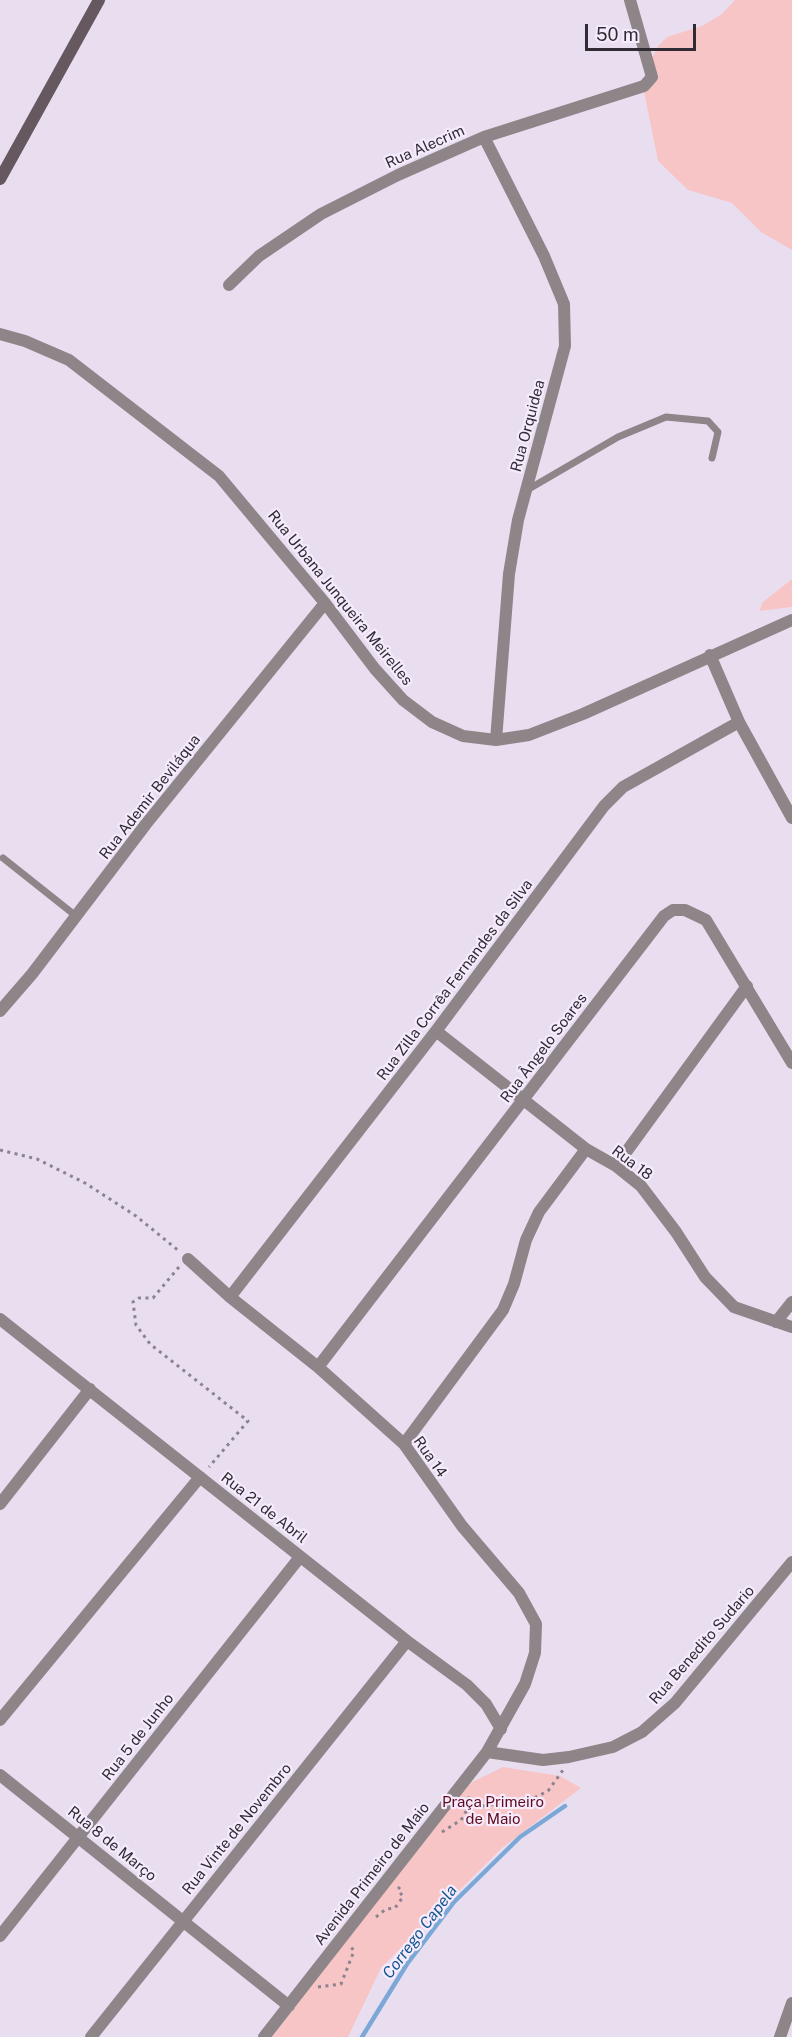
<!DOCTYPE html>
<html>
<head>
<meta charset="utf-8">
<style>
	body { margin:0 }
	#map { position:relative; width:792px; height:2037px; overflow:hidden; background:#e9def0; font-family:"Public Sans",sans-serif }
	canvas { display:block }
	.scale { position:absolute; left:585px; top:24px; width:111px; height:27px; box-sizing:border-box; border:3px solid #312c33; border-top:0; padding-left:8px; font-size:18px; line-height:21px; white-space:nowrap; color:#312c33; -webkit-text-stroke:4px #f6ebfd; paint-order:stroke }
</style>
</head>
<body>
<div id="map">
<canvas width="792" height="2037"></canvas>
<div class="scale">50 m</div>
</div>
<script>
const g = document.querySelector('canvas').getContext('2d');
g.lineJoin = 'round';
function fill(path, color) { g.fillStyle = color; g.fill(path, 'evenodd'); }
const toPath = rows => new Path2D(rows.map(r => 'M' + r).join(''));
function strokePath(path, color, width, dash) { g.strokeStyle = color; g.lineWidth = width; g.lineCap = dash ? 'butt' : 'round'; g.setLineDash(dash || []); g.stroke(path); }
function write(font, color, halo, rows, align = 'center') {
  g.font = font + ' "Public Sans",sans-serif'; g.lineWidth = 4.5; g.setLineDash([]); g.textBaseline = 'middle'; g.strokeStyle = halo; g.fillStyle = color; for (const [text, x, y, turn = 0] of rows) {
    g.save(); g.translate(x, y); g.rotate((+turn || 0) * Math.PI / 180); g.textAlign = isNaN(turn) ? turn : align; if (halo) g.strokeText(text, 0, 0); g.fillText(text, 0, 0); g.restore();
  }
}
const green = toPath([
	[735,0,792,0,792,250,761,232,732,203,688,190,658,161,643,87,646,70,658,46,667,37,702,26,722,14],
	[792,579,792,607,759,611,763,602],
	[503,1767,560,1776,581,1788,502,1848,381,1968,348,2037,271,2037,466,1785]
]);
const stream = toPath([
	[362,2037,407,1964,454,1902,520,1837,565,1806]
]);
const path = toPath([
	[0,1150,37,1159,85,1183,136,1216,179,1251],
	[179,1267,153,1298,139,1298,133,1302,136,1325,150,1344,248,1421,209,1467],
	[468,1808,532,1799,548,1791,563,1770],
	[442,1832,461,1820,468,1808,469,1794],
	[376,1917,386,1909,395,1908,403,1897,398,1889,400,1887],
	[318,1987,341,1984,354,1951,351,1947]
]);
const lane = toPath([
	[527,490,618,437,666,417,708,421,718,432,712,458],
	[3,858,76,916]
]);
const street = toPath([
	[484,137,544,256,564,304,565,346,518,520,509,574,496,740],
	[229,285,259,256,321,214,398,175,484,137,644,86,652,77,630,0],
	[0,334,25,341,69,360,219,476,325,603,375,669,403,700,432,722,463,736,496,740,529,735,583,714,792,620],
	[710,655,739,722,792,818],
	[0,1011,32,974,146,824,325,603],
	[436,1031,586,1149,616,1166,641,1186,676,1232,705,1277,734,1307,792,1327],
	[616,1166,747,986],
	[188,1259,230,1297,318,1367,404,1444,462,1526,519,1593,536,1624,535,1653,525,1684,487,1752,264,2037],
	[230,1297,436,1031,604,806,623,787,739,722],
	[0,1319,407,1641,467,1685,486,1704,501,1729],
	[776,1322,792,1302],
	[318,1367,664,916,673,910,685,910,706,920,792,1063],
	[404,1444,503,1310,514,1284,526,1240,539,1212,586,1149],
	[0,1504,90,1389],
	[0,1720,200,1477],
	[487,1752,543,1760,569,1757,613,1747,642,1732,675,1703,792,1562],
	[0,1775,289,2006],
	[0,1936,300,1557],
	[91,2037,407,1641],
	[780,2037,792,2003]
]);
const secondary = toPath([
	[0,179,99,0]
]);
const streetNames = [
	["Rua Alecrim",425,147,-24],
	["Rua Orquidea",528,426,-75],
	["Rua Urbana Junqueira Meirelles",340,598,51],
	["Rua Ademir Beviláqua",150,797,-52],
	["Rua Zilla Corrêa Fernandes da Silva",455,980,-53],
	["Rua Ângelo Soares",544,1048,-53],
	["Rua 18",632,1163,37],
	["Rua 14",430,1457,55],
	["Rua 21 de Abril",264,1508,38],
	["Rua Benedito Sudario",702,1645,-49],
	["Rua 5 de Junho",138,1737,-52],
	["Rua Vinte de Novembro",237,1829,-51],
	["Rua 8 de Março",112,1844,39],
	["Avenida Primeiro de Maio",372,1874,-52]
];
const parkNames = [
	["Praça Primeiro",493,1802],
	["de Maio",493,1819]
];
const waterNames = [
	["Corrego Capela",420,1932,-53]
];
fill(green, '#f8c5c6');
strokePath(stream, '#7ba8d7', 4.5);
strokePath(path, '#8b838f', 3, [3, 4.5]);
strokePath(lane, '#8e8589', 7);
strokePath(street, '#8e8589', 12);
strokePath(secondary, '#65595f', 12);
write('15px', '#312c33', '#f6ebfd', streetNames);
write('15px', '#5e0c1c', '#f6ebfd', parkNames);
write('italic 16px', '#13568f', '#f6ebfd', waterNames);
</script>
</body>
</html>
